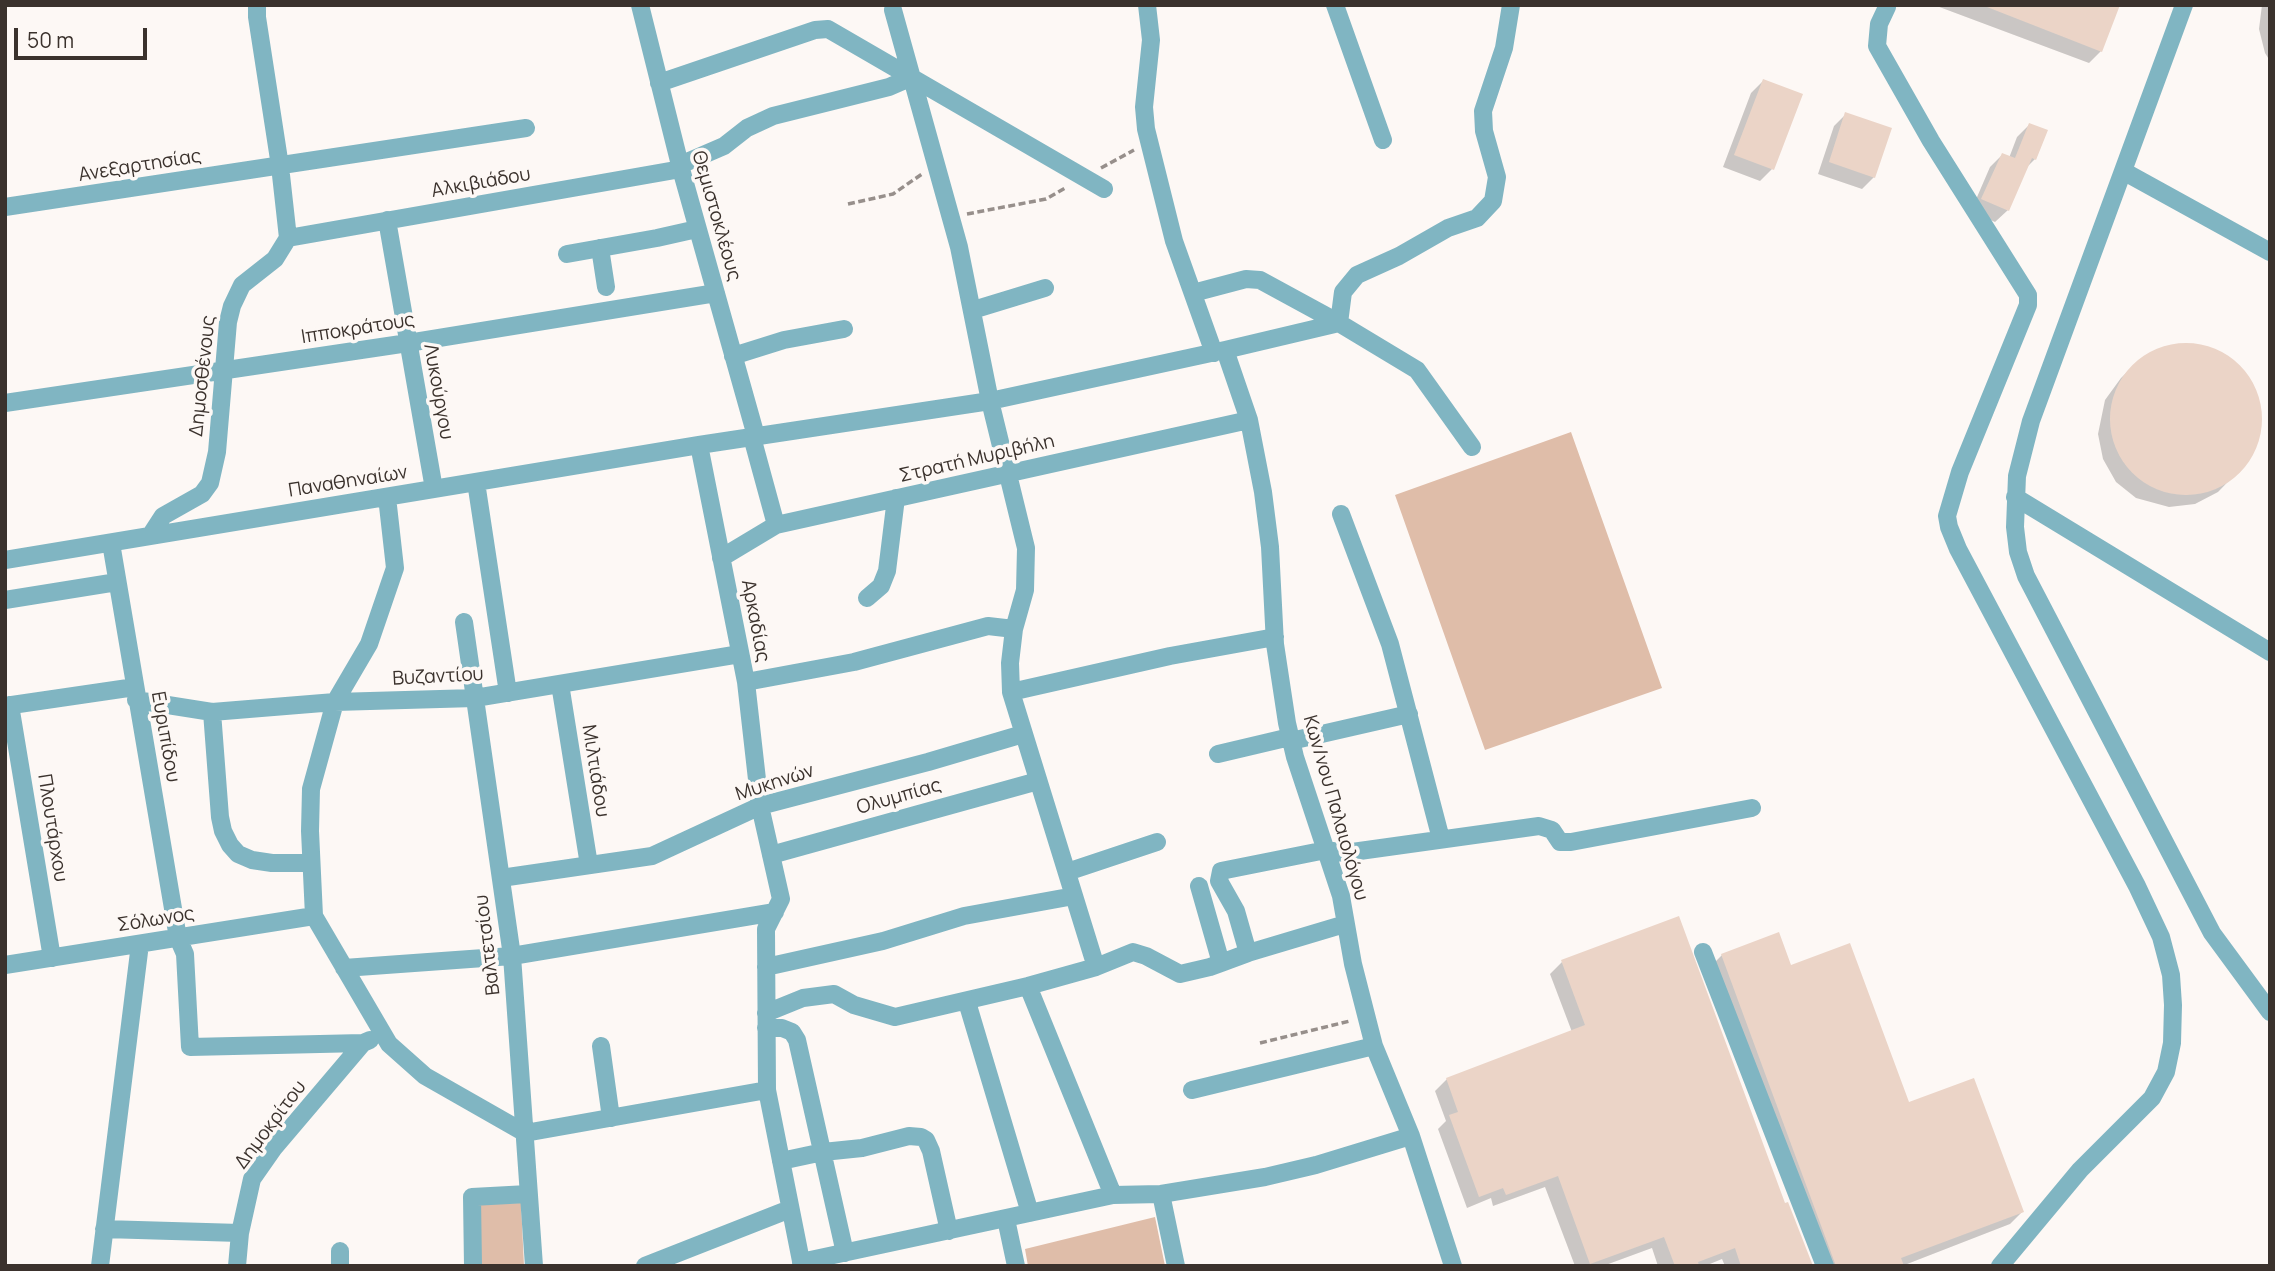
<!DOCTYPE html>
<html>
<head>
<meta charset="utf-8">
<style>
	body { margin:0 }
	#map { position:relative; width:2275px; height:1271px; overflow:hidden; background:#fdf8f5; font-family:Manrope,sans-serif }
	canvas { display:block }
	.frame { position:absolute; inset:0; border:7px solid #3b322d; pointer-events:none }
	.scale { position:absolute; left:14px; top:28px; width:133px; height:32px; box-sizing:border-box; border:4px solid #3b322d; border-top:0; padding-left:9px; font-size:21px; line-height:24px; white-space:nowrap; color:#3b322d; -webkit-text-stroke:5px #fdf8f5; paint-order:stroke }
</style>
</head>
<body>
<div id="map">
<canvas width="2275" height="1271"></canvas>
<div class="frame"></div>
<div class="scale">50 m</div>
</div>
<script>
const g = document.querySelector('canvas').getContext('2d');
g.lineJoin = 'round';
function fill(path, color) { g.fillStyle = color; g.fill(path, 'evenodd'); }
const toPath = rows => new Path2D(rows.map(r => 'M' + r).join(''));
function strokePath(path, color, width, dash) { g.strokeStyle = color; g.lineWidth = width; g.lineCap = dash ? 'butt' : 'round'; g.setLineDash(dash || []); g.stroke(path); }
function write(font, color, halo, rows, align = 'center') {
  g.font = font + ' Manrope,sans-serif'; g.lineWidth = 7; g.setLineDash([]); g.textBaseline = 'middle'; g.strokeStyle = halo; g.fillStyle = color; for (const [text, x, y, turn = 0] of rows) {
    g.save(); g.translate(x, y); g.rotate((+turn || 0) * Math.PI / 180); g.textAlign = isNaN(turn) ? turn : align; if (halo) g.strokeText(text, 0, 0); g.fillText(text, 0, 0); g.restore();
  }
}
const green = toPath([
	[1571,432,1662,688,1485,750,1395,495],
	[521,1203,524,1266,478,1266,477,1204],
	[1155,1217,1165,1266,1028,1266,1025,1249]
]);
const shadow = toPath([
	[1934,5,2118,5,2101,51,2089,63],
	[2262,5,2270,5,2270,61,2265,53,2259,29],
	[1763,81,1772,169,1760,181,1723,167,1751,93],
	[1846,114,1874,177,1862,189,1818,174,1834,126],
	[2029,125,2035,159,2027,167,2008,210,1995,222,1971,211,1990,167,2002,155,2009,158,2017,137],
	[2181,344,2207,347,2223,354,2243,371,2256,393,2261,419,2256,444,2249,460,2218,492,2195,504,2169,507,2136,498,2116,482,2103,459,2098,434,2105,400,2121,378,2134,365,2155,351],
	[1722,955,1790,967,1908,1105,2022,1212,2010,1224,1902,1266,1821,1266,1710,967],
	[1562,962,1784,1205,1812,1266,1725,1266,1722,1259,1705,1266,1658,1266,1652,1248,1603,1266,1575,1266,1545,1187,1493,1206,1491,1198,1467,1208,1438,1129,1446,1121,1435,1091,1447,1079,1572,1032,1550,974]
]);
const building = toPath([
	[1982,5,2120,5,2102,52],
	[1763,79,1803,94,1774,170,1734,155],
	[1845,112,1892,128,1875,178,1829,162],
	[2029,123,2048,130,2036,160,2032,158,2009,211,1981,199,2002,153,2015,158],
	'2110 419a76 76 0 1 1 152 0a76 76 0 1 1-152 0Z',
	[1679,916,1785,1203,1788,1202,1813,1266,1741,1266,1735,1248,1698,1262,1699,1266,1675,1266,1664,1237,1590,1264,1558,1176,1506,1195,1503,1188,1479,1197,1449,1115,1458,1112,1446,1078,1585,1025,1561,960],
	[1779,932,1791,965,1850,943,1909,1102,1974,1078,2024,1212,1901,1258,1904,1266,1836,1266,1721,954]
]);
const path = toPath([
	[1101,168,1134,150],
	[848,204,893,194,922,174],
	[967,214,1046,199,1067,187],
	[1260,1043,1350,1021]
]);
const minor = toPath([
	[640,5,681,169,756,436],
	[1147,5,1151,40,1144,107,1146,129,1174,241,1214,353],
	[1335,5,1383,140],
	[2184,5,2031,421,2017,476,2015,527,2018,552,2026,576,2212,933,2270,1012],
	[1887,7,1879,24,1877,46,1931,141,2028,295,2028,305,1960,472,1947,516,1949,527,1958,549,2137,886,2161,937,2171,975,2173,1005,2172,1043,2166,1072,2152,1098,2080,1170,2000,1266],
	[893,10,959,247,990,401,1026,548,1025,590,1014,629,1010,663,1011,692,1096,967],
	[659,83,815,30,828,29,1104,189],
	[680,165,724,146,747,128,773,116,889,87,912,77],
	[2123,171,2270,252],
	[5,207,526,128],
	[387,220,434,489],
	[288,238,681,169],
	[600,248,606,287],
	[567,254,657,238,697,229],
	[1193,293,1246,279,1260,280,1339,323,1417,370,1472,447],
	[973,310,1045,288],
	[1225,350,1249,420,1263,492,1270,547,1275,644,1287,723,1295,757,1341,896,1353,964,1374,1046,1411,1136,1453,1266],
	[733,356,784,340,844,329],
	[5,403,408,343,716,293],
	[752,437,776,525],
	[699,445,746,682,760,806,781,899,766,929,767,1090,802,1266],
	[476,482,508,693],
	[387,497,395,568,369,644,335,702,311,789,310,831,314,916,389,1044,425,1076,525,1133,767,1090],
	[2015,497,2270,652],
	[1341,514,1390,644,1441,839],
	[150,536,163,516,202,494,210,483,217,452,228,322,232,306,242,285,275,259,288,238,280,166,257,17,257,5],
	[111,543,178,938,185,954,190,1047,363,1043],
	[721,558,776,525,1249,420],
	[5,560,699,445,990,401,1225,350,1339,323,1343,292,1357,275,1399,256,1448,228,1477,218,1493,201,1497,177,1484,131,1483,111,1504,48,1511,5],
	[867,598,881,586,887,571,896,498],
	[5,600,117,582],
	[464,622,512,956,534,1266],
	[746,682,854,662,988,626,1014,629],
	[560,684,589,865],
	[1011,692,1170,656,1275,637],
	[136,700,212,712,335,702,475,698,740,654],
	[10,705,52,958],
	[5,706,135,687],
	[212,712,220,817,223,831,230,845,238,854,252,860,272,863,311,863],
	[1291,741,1409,714],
	[1218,754,1290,737],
	[771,855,1038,781],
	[1067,872,1157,842],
	[501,878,652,856,760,806,928,762,1023,734],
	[1703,952,1825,1266],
	[1248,953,1345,924],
	[1221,963,1248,953,1236,911,1219,881,1221,871,1326,850,1345,853,1539,826,1552,830,1560,842,1571,842,1752,808],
	[5,965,314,916],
	[766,967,883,941,964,916,1074,896],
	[344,968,512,956,775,912],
	[1028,986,1113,1195],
	[967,1002,1030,1213],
	[766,1013,803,998,834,994,854,1005,895,1017,1028,986,1096,967,1133,952,1146,956,1180,974,1210,967,1221,963,1199,886],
	[766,1028,782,1028,792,1032,797,1040,845,1253],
	[601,1046,611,1118],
	[1192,1090,1374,1046],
	[781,1161,823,1152,862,1148,909,1136,921,1137,926,1140,931,1151,949,1231],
	[1161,1194,1176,1266],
	[1006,1219,1016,1266],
	[104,1229,240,1233],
	[801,1262,1113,1195,1161,1194,1265,1177,1316,1165,1411,1136],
	[100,1266,140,944],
	[237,1266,240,1233,252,1179,273,1149,363,1043,370,1040],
	[340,1266,340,1251],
	[473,1266,472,1197,528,1194],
	[645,1266,790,1209]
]);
const streetNames = [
	["Ανεξαρτησίας",140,166,-9],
	["Αλκιβιάδου",481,183,-10],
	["Θεμιστοκλέους",716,216,74],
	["Ιπποκράτους",358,329,-9],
	["Δημοσθένους",203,376,-84],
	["Λυκούργου",438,392,80],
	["Στρατή Μυριβήλη",977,459,-13],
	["Παναθηναίων",348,482,-9],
	["Αρκαδίας",755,621,79],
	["Βυζαντίου",438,677,-3],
	["Ευριπίδου",165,737,80],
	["Μιλτιάδου",595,771,81],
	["Μυκηνών",775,783,-18],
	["Ολυμπίας",899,797,-16],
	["Κων/νου Παλαιολόγου",1335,808,74],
	["Πλουτάρχου",52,828,81],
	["Σόλωνος",156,920,-9],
	["Βαλτετσίου",488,945,-97],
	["Δημοκρίτου",271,1125,-53]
];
fill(green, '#dfbda9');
fill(shadow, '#0003');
fill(building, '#ebd4c7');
strokePath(path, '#978f8b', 3.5, [7, 3.5]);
strokePath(minor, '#80b5c2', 18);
write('19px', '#3b322d', '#fdf8f5', streetNames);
</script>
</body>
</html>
